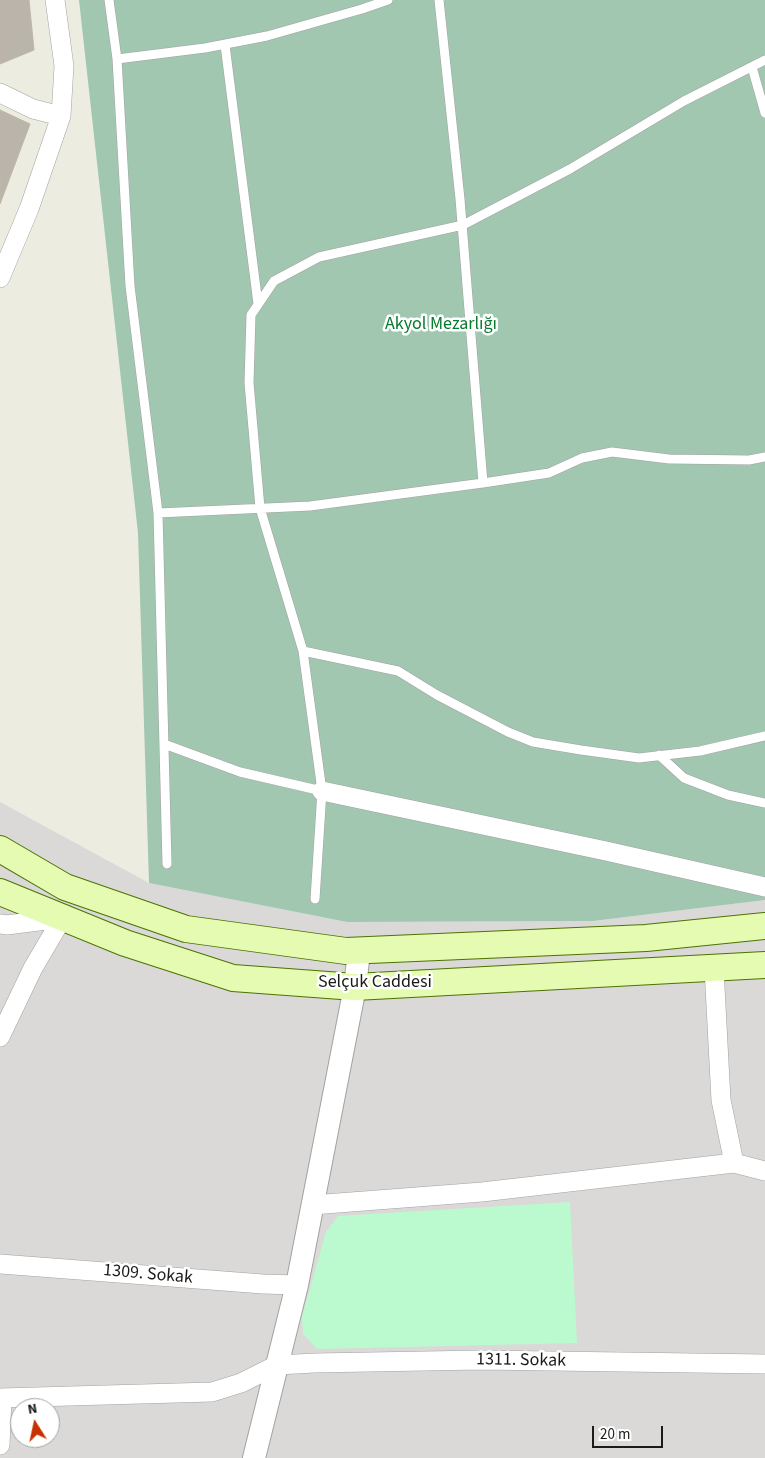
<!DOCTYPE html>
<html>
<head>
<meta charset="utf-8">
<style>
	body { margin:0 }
	#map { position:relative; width:765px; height:1458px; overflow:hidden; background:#edece1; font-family:"Source Sans 3",sans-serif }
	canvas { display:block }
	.north { position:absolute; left:10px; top:1398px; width:50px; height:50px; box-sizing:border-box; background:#fff; border:1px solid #a4a4a4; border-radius:50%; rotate:350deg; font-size:14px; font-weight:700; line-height:20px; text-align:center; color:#1b1b1b }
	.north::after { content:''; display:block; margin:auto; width:18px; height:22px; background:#c73100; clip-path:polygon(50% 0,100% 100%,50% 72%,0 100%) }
	.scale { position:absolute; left:592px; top:1426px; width:71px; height:22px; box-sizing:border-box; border:2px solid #1b1b1b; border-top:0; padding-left:6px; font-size:15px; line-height:18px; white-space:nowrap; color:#1b1b1b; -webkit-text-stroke:4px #fff; paint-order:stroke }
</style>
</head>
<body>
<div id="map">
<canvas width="765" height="1458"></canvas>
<div class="north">N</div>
<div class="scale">20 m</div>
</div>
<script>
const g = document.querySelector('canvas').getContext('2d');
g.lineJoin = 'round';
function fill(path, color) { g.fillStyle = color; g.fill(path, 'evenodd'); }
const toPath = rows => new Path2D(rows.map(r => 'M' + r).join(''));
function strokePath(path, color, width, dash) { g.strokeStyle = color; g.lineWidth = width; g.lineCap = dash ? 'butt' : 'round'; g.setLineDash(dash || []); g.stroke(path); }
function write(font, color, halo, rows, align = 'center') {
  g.font = font + ' "Source Sans 3",sans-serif'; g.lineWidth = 5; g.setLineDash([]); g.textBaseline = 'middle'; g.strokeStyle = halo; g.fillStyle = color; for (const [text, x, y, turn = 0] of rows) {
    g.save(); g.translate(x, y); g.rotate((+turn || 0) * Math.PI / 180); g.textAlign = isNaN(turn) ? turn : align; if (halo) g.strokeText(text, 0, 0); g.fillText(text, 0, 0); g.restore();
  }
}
const residential = toPath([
	[0,802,149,883,347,922,593,921,765,900,765,1458,0,1458],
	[20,1408,50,1408,50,1438,20,1438]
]);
const cemetery = toPath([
	[79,0,765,0,765,900,593,921,347,922,149,883,138,533]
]);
const park = toPath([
	[570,1202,577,1343,317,1349,303,1334,302,1317,326,1232,338,1216]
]);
const building = toPath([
	[0,0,29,0,34,50,0,64,0,0],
	[0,110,30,124,0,204,0,110]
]);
const service = toPath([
	[109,0,117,59,130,286,158,513,167,864],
	[439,0,460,199,483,483],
	[225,45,258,304],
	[117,59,205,48,267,36,362,9,388,0],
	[752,67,765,113],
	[158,513,310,506,483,483,549,473,582,458,612,452,669,459,749,460,765,457],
	[303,651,398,671,437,695,508,732,533,742,581,750,639,758,700,751,765,736],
	[164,744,240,772,322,791],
	[659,755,684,778,728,795,765,803],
	[315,899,322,791,303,651,260,508,249,383,251,315,274,281,319,257,463,225,570,169,684,101,765,60]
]);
const minor = toPath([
	[0,93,33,109,61,116],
	[0,278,29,209,61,116,64,66,55,0],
	[322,791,606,851,765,887],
	[0,924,7,925,62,918],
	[714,968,721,1100,734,1163],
	[0,1037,33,968,63,917],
	[312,1205,482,1192,734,1163,765,1171],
	[0,1264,263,1284,297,1285],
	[0,1398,212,1392,241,1383,277,1365,315,1363,480,1360,765,1364],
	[0,1445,2,1398]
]);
const tertiary = toPath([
	[254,1458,297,1285,355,987,359,951]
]);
const secondary = toPath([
	[0,849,65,887,186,929,346,951,646,938,765,926],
	[0,892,125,943,233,978,355,987,765,965]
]);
const parkNames = [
	["Akyol Mezarlığı",441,325]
];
const streetNames = [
	["Selçuk Caddesi",375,983],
	["1309. Sokak",148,1275,5],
	["1311. Sokak",521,1361,1]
];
fill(residential, '#dad9d8');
fill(cemetery, '#a1c7b0');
fill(park, '#bbfacf');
fill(building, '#bab5aa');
strokePath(building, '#bfb6a3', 1);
strokePath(service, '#a2a2a2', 10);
strokePath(minor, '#a2a2a2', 20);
strokePath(tertiary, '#a2a2a2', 24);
strokePath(secondary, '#4b7302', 28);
strokePath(service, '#fff', 9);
strokePath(minor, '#fff', 19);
strokePath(tertiary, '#fff', 22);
strokePath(secondary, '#e5fbb1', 26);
write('18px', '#087b2e', '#fff', parkNames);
write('18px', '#1b1b1b', '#fff', streetNames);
</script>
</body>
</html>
